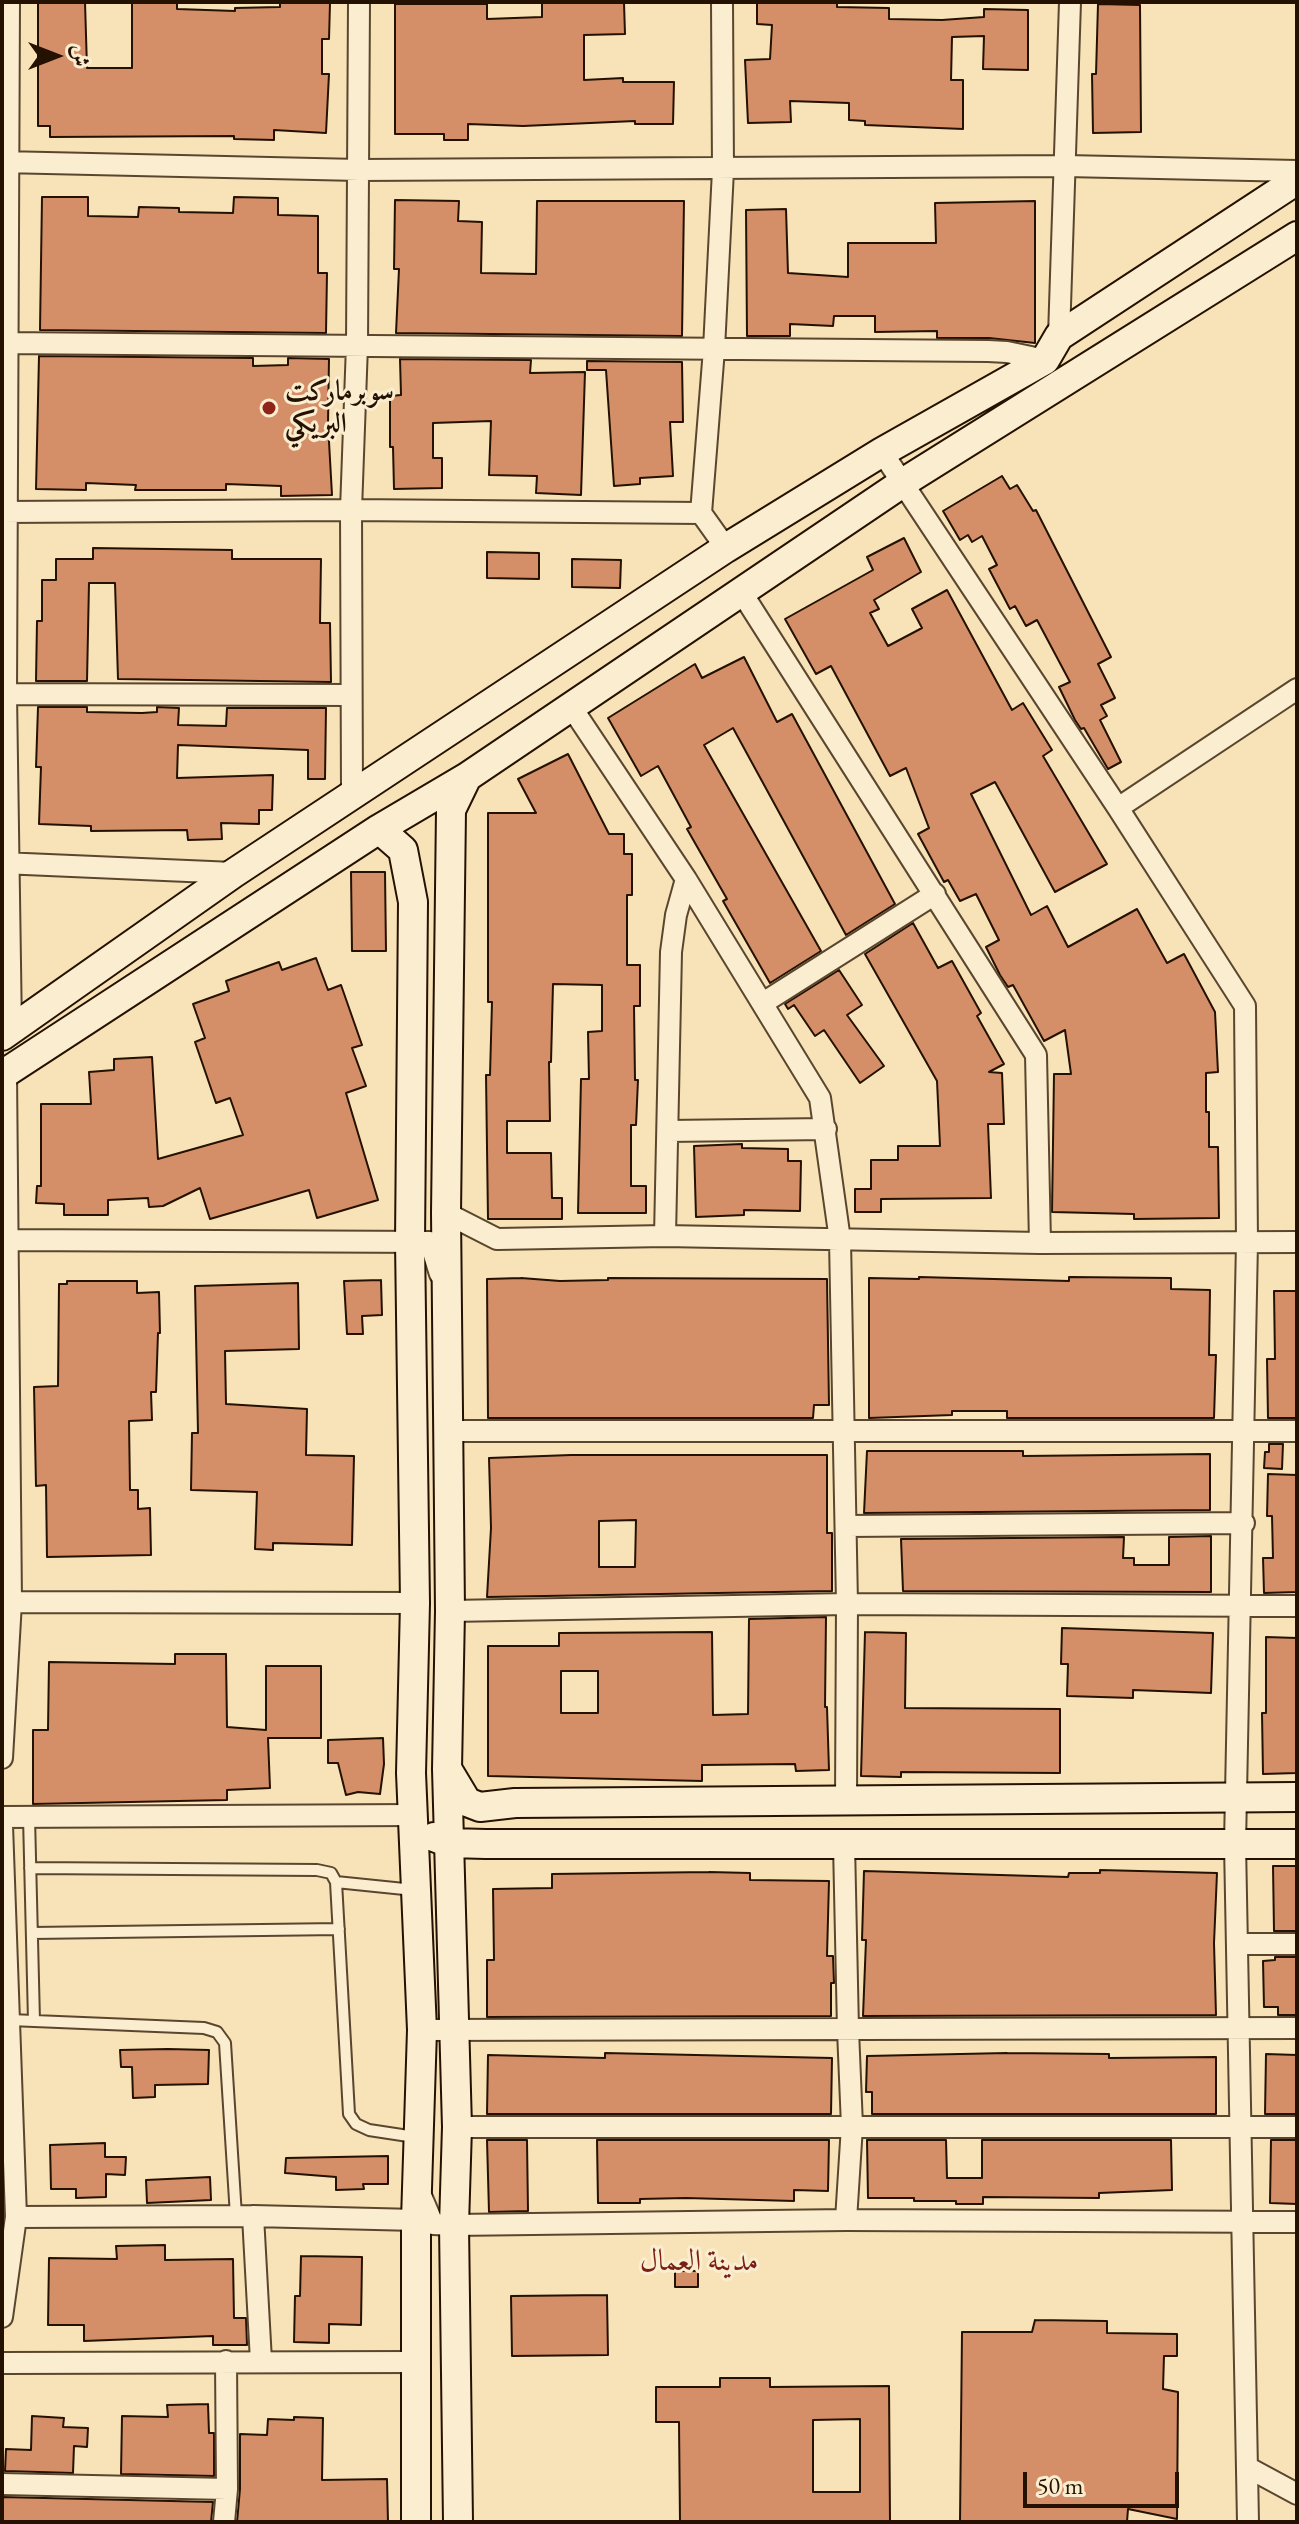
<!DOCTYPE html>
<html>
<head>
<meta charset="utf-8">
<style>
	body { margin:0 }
	#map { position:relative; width:1299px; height:2524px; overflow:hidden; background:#f7e3b7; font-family:"EB Garamond",Amiri,serif }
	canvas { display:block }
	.frame { position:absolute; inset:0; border:4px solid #251101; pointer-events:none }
	.north { position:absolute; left:16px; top:16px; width:80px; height:80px; -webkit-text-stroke:6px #faedd0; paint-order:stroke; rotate:90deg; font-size:22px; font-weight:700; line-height:32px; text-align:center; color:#251101 }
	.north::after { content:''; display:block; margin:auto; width:28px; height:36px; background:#251101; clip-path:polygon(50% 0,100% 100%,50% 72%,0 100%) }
	.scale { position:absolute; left:1023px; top:2472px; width:156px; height:36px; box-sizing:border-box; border:4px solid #251101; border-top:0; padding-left:10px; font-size:24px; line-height:28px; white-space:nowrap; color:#251101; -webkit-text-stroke:6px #faedd0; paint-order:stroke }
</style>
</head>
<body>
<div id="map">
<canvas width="1299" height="2524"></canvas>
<div class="frame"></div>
<div class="north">ش</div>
<div class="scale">50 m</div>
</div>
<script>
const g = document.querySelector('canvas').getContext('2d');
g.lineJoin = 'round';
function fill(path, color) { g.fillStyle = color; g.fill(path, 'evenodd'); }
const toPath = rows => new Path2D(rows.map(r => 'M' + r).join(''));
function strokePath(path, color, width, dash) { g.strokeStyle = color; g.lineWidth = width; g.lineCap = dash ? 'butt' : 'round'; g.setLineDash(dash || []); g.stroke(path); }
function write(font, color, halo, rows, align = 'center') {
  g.font = font + ' "EB Garamond",Amiri,serif'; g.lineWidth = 6; g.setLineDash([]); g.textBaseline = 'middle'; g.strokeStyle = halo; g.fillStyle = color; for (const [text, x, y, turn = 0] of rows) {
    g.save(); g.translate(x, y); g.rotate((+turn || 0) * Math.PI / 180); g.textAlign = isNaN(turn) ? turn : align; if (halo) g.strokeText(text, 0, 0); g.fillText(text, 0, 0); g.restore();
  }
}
const building = toPath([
	[38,2,85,2,87,68,132,68,132,2,177,2,177,9,235,11,235,8,280,7,280,2,330,3,329,39,322,39,322,74,329,74,326,133,274,130,274,140,234,139,234,136,50,137,50,126,38,126,38,2],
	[583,2,624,3,625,34,584,35,584,80,623,78,623,82,674,82,673,124,635,124,635,121,523,126,468,124,468,140,444,140,444,134,395,134,395,4,487,4,487,19,542,17,542,3,583,2],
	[757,2,837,2,837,7,889,8,889,19,942,20,984,17,984,9,1028,10,1028,70,983,69,984,36,952,37,951,80,963,80,963,129,865,125,865,121,849,120,849,103,790,101,791,122,748,123,745,60,770,59,772,25,757,24,757,2],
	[1098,4,1140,5,1141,132,1093,133,1092,74,1096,74,1098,4],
	[42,197,88,197,88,216,138,217,139,207,179,208,179,212,233,213,234,197,278,198,278,215,318,216,318,273,327,273,326,333,40,330,42,197],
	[395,200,459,201,458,221,482,222,481,273,536,274,537,201,684,201,682,336,396,333,399,269,394,269,395,200],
	[1035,201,1035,343,989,338,937,338,937,331,875,332,875,316,834,316,833,326,790,324,790,336,747,336,746,210,786,209,788,273,848,277,848,243,936,243,935,203,1035,201],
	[39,356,253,358,253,366,288,365,288,358,329,359,328,424,332,495,281,496,281,486,226,484,226,490,135,490,136,485,86,483,86,490,36,489,39,356],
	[400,359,531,360,530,373,585,372,581,495,536,493,537,476,489,475,491,421,433,423,433,458,442,458,442,488,394,489,393,447,390,447,390,396,401,395,400,359],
	[587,361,682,362,683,422,670,422,673,476,640,478,640,484,614,486,606,370,587,370,587,361],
	[1002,476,1010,489,1017,485,1033,511,1036,510,1111,657,1098,664,1115,698,1101,705,1107,716,1100,720,1121,762,1108,769,1084,728,1081,729,1075,720,1059,687,1070,682,1037,620,1026,626,1015,606,1010,609,989,569,997,565,982,536,972,542,968,535,960,540,943,511,1002,476],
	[904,538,921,572,874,600,879,609,870,613,888,646,922,628,912,609,947,590,1012,710,1023,703,1052,750,1043,756,1107,864,1055,892,995,782,971,794,1031,915,1047,906,1068,947,1137,909,1167,963,1184,954,1215,1012,1218,1072,1206,1073,1206,1112,1209,1112,1209,1147,1218,1147,1219,1218,1134,1219,1134,1214,1052,1212,1054,1074,1071,1074,1065,1030,1044,1041,1013,985,1008,987,1000,975,986,947,999,940,976,894,960,901,948,880,944,882,918,834,929,828,906,768,890,776,831,666,816,674,785,619,873,570,867,557,904,538],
	[93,548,232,550,232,559,321,559,320,623,330,623,331,682,118,679,115,583,89,583,87,681,36,681,37,621,42,621,42,580,56,580,56,559,93,559,93,548],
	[487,552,539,553,539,579,487,578,487,552],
	[572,559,621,560,620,588,572,587,572,559],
	[744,657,777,722,792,714,895,904,846,935,733,728,704,745,821,951,770,983,723,901,727,899,687,829,691,827,658,766,641,776,608,718,695,664,702,678,744,657],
	[38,707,87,707,87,712,142,713,157,712,157,707,179,708,178,725,226,726,227,708,326,708,325,779,308,779,308,750,178,745,177,778,273,775,272,810,259,810,259,824,221,823,222,839,188,840,187,830,91,831,91,826,39,824,41,767,36,767,38,707],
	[568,754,609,834,624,834,624,854,632,854,632,895,627,895,627,965,640,965,640,1006,634,1006,635,1080,638,1080,636,1125,631,1125,631,1186,646,1186,646,1213,578,1213,581,1079,589,1079,588,1032,602,1031,602,985,553,984,551,1062,549,1062,550,1121,507,1121,507,1153,551,1153,552,1198,562,1198,562,1219,488,1219,486,1075,490,1075,492,1002,488,1002,488,813,536,813,518,779,568,754],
	[351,872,385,872,386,951,352,951,351,872],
	[913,923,938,968,952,961,981,1013,977,1016,1004,1064,989,1072,1002,1073,1004,1124,988,1124,991,1198,881,1199,881,1212,855,1212,855,1189,871,1189,871,1160,898,1160,898,1146,940,1146,937,1081,865,954,913,923],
	[316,958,328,990,341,985,362,1045,352,1048,366,1086,346,1093,378,1200,317,1218,309,1190,210,1219,200,1188,163,1206,149,1207,148,1198,108,1200,108,1215,64,1215,64,1204,36,1203,37,1186,41,1186,41,1104,91,1104,89,1072,114,1070,114,1059,152,1057,158,1159,243,1135,230,1098,216,1103,195,1042,205,1038,193,1004,229,991,226,981,279,962,282,970,316,958],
	[839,970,862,1005,847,1015,884,1066,860,1083,824,1030,815,1036,794,1005,788,1009,785,1004,839,970],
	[742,1144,742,1148,788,1149,788,1161,801,1161,800,1211,744,1210,744,1215,696,1217,694,1146,742,1144],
	[919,1277,1069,1281,1069,1277,1171,1278,1171,1289,1210,1290,1209,1355,1216,1355,1214,1418,1007,1418,1007,1411,952,1411,952,1415,869,1418,869,1278,919,1279,919,1277],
	[521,1278,560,1281,608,1280,608,1278,827,1279,829,1405,814,1405,813,1418,488,1418,487,1279,521,1278],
	[381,1280,382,1315,362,1316,363,1334,347,1334,344,1281,381,1280],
	[67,1281,137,1281,137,1293,159,1292,160,1333,158,1333,156,1392,151,1392,152,1420,129,1421,130,1490,138,1490,138,1509,150,1508,151,1555,47,1557,46,1485,36,1486,34,1387,58,1386,59,1284,67,1284,67,1281],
	[298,1283,299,1349,225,1351,226,1404,307,1409,306,1455,354,1456,352,1545,273,1543,273,1550,255,1549,257,1492,191,1490,192,1433,198,1433,195,1286,298,1283],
	[1274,1291,1297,1291,1297,1418,1268,1418,1267,1359,1275,1359,1274,1291],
	[1269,1444,1283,1444,1282,1469,1264,1468,1265,1452,1269,1452,1269,1444],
	[867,1451,1023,1451,1023,1456,1210,1454,1210,1510,864,1513,867,1451],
	[571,1455,827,1455,827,1533,832,1533,832,1591,487,1597,491,1528,489,1458,571,1455],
	[636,1520,635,1567,599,1567,599,1521,636,1520],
	[1268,1474,1297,1475,1297,1592,1264,1593,1263,1558,1273,1558,1272,1516,1267,1516,1268,1474],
	[1211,1536,1211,1592,903,1591,901,1539,1124,1537,1123,1558,1134,1558,1134,1565,1169,1565,1169,1537,1211,1536],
	[826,1617,825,1707,827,1707,829,1770,796,1771,795,1764,702,1765,702,1781,488,1776,488,1646,559,1646,559,1633,712,1632,713,1715,748,1714,749,1619,826,1617],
	[561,1671,598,1671,598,1713,561,1713,561,1671],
	[1062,1628,1213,1633,1211,1693,1133,1690,1133,1698,1067,1696,1068,1664,1061,1664,1062,1628],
	[865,1632,906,1633,905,1708,1060,1709,1060,1773,901,1772,901,1777,861,1776,865,1632],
	[1266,1637,1297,1638,1297,1773,1263,1774,1262,1713,1266,1713,1266,1637],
	[175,1654,226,1654,227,1727,266,1730,266,1666,321,1666,321,1738,268,1738,270,1788,227,1790,227,1800,33,1804,33,1730,48,1730,49,1662,175,1664,175,1654],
	[383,1738,384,1764,380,1794,358,1792,346,1795,338,1763,328,1763,328,1740,383,1738],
	[1273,1866,1297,1866,1297,1931,1274,1931,1273,1866],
	[1100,1870,1217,1873,1214,1943,1216,2015,863,2016,866,1940,862,1940,864,1871,1068,1877,1069,1873,1100,1873,1100,1870],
	[709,1872,750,1873,750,1880,829,1881,827,1956,833,1956,834,1983,831,1983,831,2016,487,2017,487,1960,494,1960,493,1889,552,1888,552,1874,709,1872],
	[1275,1957,1297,1957,1297,2015,1278,2015,1278,2007,1264,2007,1263,1961,1275,1960,1275,1957],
	[168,2049,209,2050,208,2084,155,2085,155,2097,133,2098,132,2067,121,2067,120,2050,168,2049],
	[605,2053,832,2058,831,2114,487,2114,488,2055,605,2058,605,2053],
	[1007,2053,1109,2054,1109,2058,1216,2057,1216,2114,872,2114,872,2092,866,2092,867,2056,1007,2053],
	[1266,2054,1297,2055,1297,2114,1265,2114,1266,2054],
	[487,2140,527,2140,528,2211,489,2212,487,2140],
	[597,2140,829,2140,828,2191,794,2190,794,2201,686,2198,640,2199,640,2203,598,2203,597,2140],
	[867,2140,946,2140,947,2178,982,2178,982,2140,1171,2140,1172,2190,1099,2193,1099,2198,983,2197,983,2204,956,2204,956,2201,914,2201,914,2198,868,2198,867,2140],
	[1271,2140,1297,2140,1297,2204,1270,2203,1271,2140],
	[105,2143,105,2157,126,2157,125,2175,106,2174,106,2197,76,2198,76,2189,51,2189,50,2145,105,2143],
	[388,2156,388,2184,363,2184,364,2189,336,2190,336,2177,285,2173,286,2158,388,2156],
	[210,2177,211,2200,147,2203,146,2180,210,2177],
	[165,2245,165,2260,233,2259,234,2318,246,2318,247,2345,213,2345,213,2336,84,2341,84,2325,48,2325,49,2258,117,2259,116,2246,165,2245],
	[301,2256,362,2257,361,2325,329,2324,329,2343,294,2342,295,2296,300,2296,301,2256],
	[675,2271,698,2271,698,2287,675,2287,675,2271],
	[607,2295,608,2355,512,2356,511,2296,607,2295],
	[1035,2320,1107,2321,1107,2333,1177,2334,1177,2356,1164,2356,1163,2389,1178,2392,1177,2519,1128,2509,1127,2522,960,2522,962,2332,1032,2332,1035,2320],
	[720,2378,770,2378,770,2387,889,2386,890,2522,680,2522,679,2422,656,2422,656,2387,720,2387,720,2378],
	[860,2419,860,2492,813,2492,813,2420,860,2419],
	[208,2404,209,2433,214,2433,214,2476,121,2474,122,2416,168,2417,167,2405,208,2404],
	[32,2416,64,2418,63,2427,88,2428,87,2447,74,2446,73,2473,5,2471,6,2449,31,2450,32,2416],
	[294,2417,323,2418,322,2480,387,2479,388,2522,237,2522,240,2489,240,2434,267,2435,268,2419,294,2420,294,2417],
	[2,2497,213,2502,211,2522,2,2522,2,2497]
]);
const lane = toPath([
	[29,1817,34,2021],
	[30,1868,317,1870,331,1873,336,1882,349,2114,356,2124,369,2130,415,2137],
	[336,1882,414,1890],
	[32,1933,339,1929],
	[10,2020,204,2028,217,2032,225,2043,236,2216]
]);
const street = toPath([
	[9,2,6,694,11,1030],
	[722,2,723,170,714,349,701,513,726,548],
	[2,162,359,170,1066,166,1297,171],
	[1059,336,1070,2],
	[2,343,988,351,1007,352,1045,360],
	[882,452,1118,808,1245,1006,1247,1242,1235,1844,1248,2522],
	[2,512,351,510,701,513],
	[742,593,1036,1055,1040,1243],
	[2,694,351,695],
	[570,705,686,879,820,1098,840,1240,847,1604,846,1799],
	[352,794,351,510,357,345,359,2],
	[1118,808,1297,689],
	[2,863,234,873],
	[763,1003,935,894],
	[668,1131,826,1129],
	[446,1213,497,1239,665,1236,1040,1243,1297,1242],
	[665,1236,671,952,676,915,686,879],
	[7,1240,430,1242,440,1274],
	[449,1431,1297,1431],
	[846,1526,1244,1523],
	[11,1602,415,1603],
	[450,1611,847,1604,1297,1606],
	[2,1758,11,1602,6,1073],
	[2,1817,414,1815],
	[2,1825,16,2217,2,2317],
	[844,1844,848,2030,852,2126,846,2220],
	[1237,1944,1297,1944],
	[422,2030,1297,2028],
	[457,2127,1297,2127],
	[419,2191,433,2224,454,2225,846,2220,1297,2222],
	[253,2216,261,2361],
	[16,2217,253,2216,416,2220],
	[2,2363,415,2362],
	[1247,2467,1297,2494],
	[2,2484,227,2489],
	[224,2522,227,2489,226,2361]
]);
const secondary = toPath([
	[379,829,403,850,413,902,410,1242,415,1603,411,1773,422,2030,416,2220,416,2522],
	[2,1036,234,873,726,548,882,452,1045,360,1059,336,1297,180],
	[2,1075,379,829,467,777,904,482,1297,236],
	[449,1772,467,1802,480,1807,515,1803,1297,1797],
	[434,1837,449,1843,486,1844,1297,1844],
	[458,2522,454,2225,457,2127,447,1769,450,1611,446,1213,451,810,467,777]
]);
const markers = [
	[269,408,8,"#8f2418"]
];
const poiNames = [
	["سوبرماركت",285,392],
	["البريكي",285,424]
];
const neighbourhoodNames = [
	["مدينة العمال",699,2262]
];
fill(building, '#d48f68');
strokePath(building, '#251101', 2);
strokePath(lane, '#5a462e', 14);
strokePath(street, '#5a462e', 24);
strokePath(secondary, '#251101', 32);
strokePath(lane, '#faedd0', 10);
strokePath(street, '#faedd0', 20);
strokePath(secondary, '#faedd0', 28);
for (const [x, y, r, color] of markers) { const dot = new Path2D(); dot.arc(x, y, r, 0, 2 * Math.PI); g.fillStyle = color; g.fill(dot); strokePath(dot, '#faedd0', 3); }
write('bold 28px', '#251101', '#faedd0', poiNames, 'left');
write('30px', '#7a1f14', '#faedd0', neighbourhoodNames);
</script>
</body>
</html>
